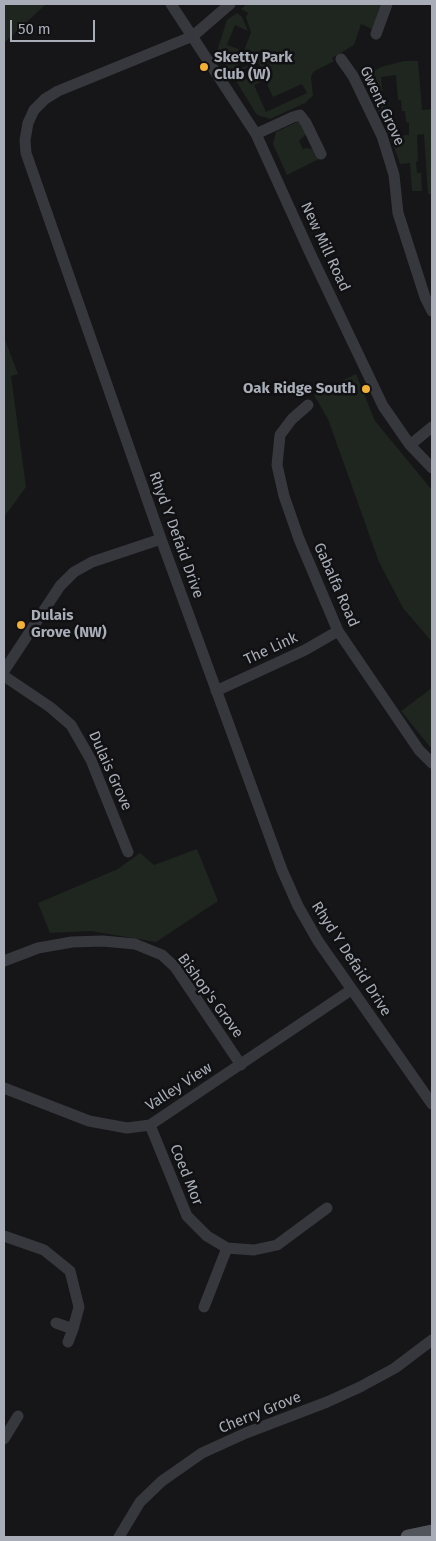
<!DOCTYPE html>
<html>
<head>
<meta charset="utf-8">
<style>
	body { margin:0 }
	#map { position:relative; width:436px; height:1541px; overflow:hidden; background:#161618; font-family:"Fira Sans",sans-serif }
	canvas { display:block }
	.frame { position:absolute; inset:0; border:5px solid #a8adb8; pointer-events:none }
	.scale { position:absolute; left:10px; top:20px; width:85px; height:22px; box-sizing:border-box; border:2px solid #a8adb8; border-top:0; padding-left:6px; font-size:15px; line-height:18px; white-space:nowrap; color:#a8adb8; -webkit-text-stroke:4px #111113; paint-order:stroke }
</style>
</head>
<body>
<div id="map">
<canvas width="436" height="1541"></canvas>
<div class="frame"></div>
<div class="scale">50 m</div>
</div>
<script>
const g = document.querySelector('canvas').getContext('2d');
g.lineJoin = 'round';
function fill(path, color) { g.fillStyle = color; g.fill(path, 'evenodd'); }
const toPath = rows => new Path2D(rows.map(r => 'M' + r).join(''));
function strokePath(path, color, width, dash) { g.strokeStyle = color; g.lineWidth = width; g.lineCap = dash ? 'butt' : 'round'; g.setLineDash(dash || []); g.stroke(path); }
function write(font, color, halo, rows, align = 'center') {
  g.font = font + ' "Fira Sans",sans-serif'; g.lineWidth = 5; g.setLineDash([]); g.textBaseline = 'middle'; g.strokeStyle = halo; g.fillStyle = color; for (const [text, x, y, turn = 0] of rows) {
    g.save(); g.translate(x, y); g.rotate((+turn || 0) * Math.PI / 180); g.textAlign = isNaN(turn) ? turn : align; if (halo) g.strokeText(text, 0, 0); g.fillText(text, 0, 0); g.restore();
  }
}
const green = toPath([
	[4,4,46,4,4,43],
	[247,4,383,4,374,30,361,24,354,45,332,58,334,61,313,72,311,77,313,96,305,103,270,119,257,115,236,81,237,79,245,75,246,78,251,76,253,82,265,77,259,63,231,74,217,51,227,20,237,13,242,17,248,31,235,25,227,45,244,51,251,32,246,17,248,13,241,9],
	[250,50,255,63,239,69,234,56],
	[265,80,273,97,302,84,307,93,266,112,254,85],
	[404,61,418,61,422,110,432,109,432,194,428,194,424,134,417,135,418,161,416,162,417,173,421,173,422,191,412,191,410,163,400,164,393,144,374,101,380,99,376,84,376,78,372,72,381,67],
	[396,75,398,100,401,100,402,111,405,111,406,122,409,123,409,135,395,136,394,123,391,123,390,112,386,112,386,101,383,101,381,77],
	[297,122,300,122,305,131,305,135,299,141,303,149,307,148,313,149,319,159,287,175,273,144,276,132],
	[4,337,18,374,11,376,26,487,4,517],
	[356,374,375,421,432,490,432,642,403,608,379,562,328,419,314,395],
	[432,688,432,745,430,747,401,711],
	[197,849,218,901,156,942,91,931,50,933,38,903,118,869,140,853,154,865]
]);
const minor = toPath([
	[171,4,256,134,310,253,383,406,410,445,432,468],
	[230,4,193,36,58,91,45,99,34,110,28,123,25,140,26,153,161,539,282,870,298,906,318,941,432,1104],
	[376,34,387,4],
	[341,59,353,76,382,136,394,175,398,213,425,297,432,311],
	[256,134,293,117,300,115,306,123,321,154],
	[308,405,292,419,280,435,277,465,284,496,299,539,338,631,419,750,432,763],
	[410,445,432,427],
	[4,671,60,586,74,572,92,562,161,539],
	[4,676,50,707,71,725,91,760,128,852],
	[216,691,305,650,338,631],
	[4,961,38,948,72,942,103,941,135,944,162,955,175,967,241,1065],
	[4,1088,89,1121,127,1128,150,1125,351,990],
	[150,1125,187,1216,207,1236,227,1248,254,1250,277,1245,327,1208],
	[4,1236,44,1250,70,1271,79,1307,73,1329,68,1342],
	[204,1307,227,1248],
	[56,1323,73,1329],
	[4,1439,18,1416],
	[119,1537,140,1502,162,1481,202,1453,246,1433,327,1402,360,1387,395,1368,432,1340]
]);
const major = toPath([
	[408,1537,432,1532]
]);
const markers = [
	[204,67,5,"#f2b134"],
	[366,389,5,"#f2b134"],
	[21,625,5,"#f2b134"]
];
const poiNames = [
	["Sketty Park",214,58],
	["Club (W)",214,75],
	["Oak Ridge South",356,389,"right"],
	["Dulais",31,616],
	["Grove (NW)",31,633]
];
const streetNames = [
	["Gwent Grove",382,106,65],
	["New Mill Road",325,247,65],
	["Rhyd Y Defaid Drive",176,535,70],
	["Gabalfa Road",336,585,66],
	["The Link",271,649,-25],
	["Dulais Grove",110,771,66],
	["Rhyd Y Defaid Drive",351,959,57],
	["Bishop's Grove",210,996,54],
	["Valley View",179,1087,-33],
	["Coed Mor",186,1175,68],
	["Cherry Grove",260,1413,-22]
];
fill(green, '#1e261f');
strokePath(minor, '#37383d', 11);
strokePath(major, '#53555c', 15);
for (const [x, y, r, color] of markers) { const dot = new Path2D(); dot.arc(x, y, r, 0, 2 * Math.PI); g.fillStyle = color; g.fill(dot); strokePath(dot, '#111113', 2); }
write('bold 15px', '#a8adb8', '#111113', poiNames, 'left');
write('15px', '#a8adb8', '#111113', streetNames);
</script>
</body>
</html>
